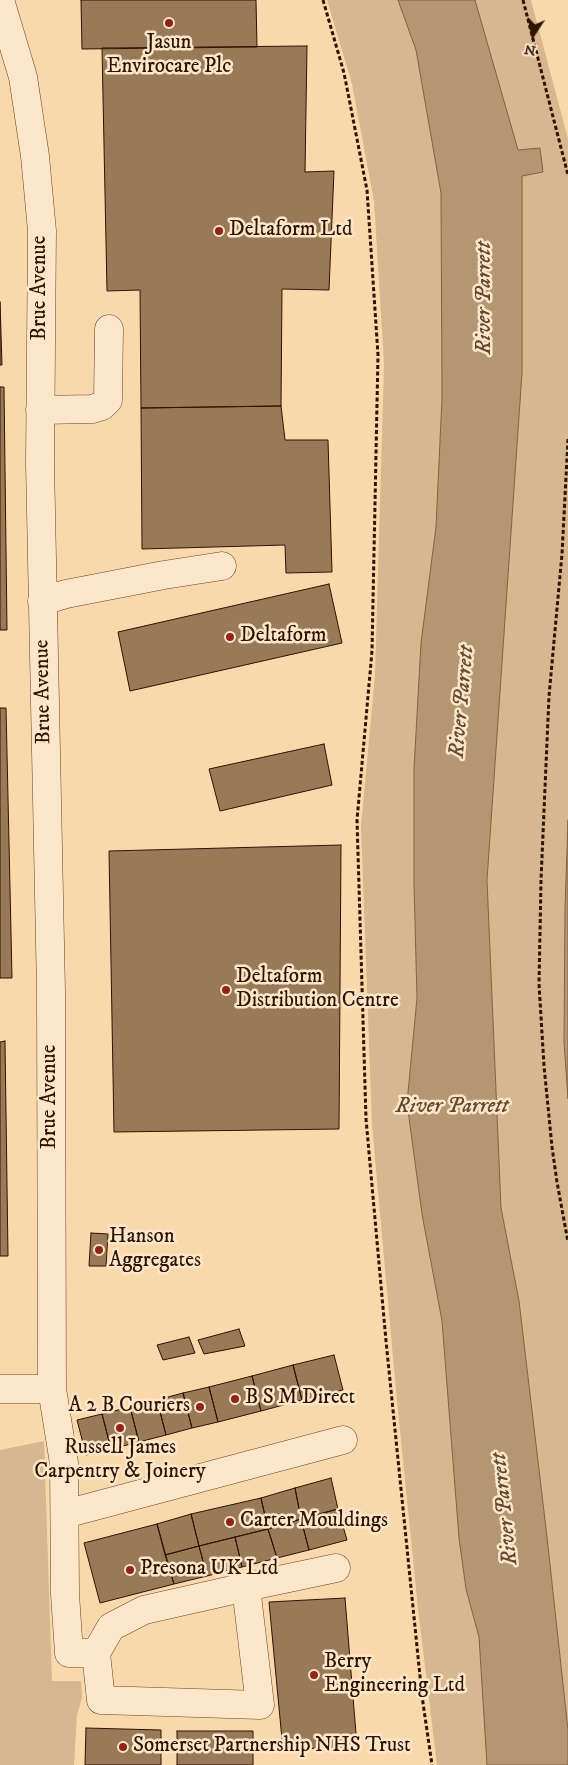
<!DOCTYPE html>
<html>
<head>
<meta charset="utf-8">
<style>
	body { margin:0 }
	#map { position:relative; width:568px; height:1765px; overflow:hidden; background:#f9d9ac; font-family:"IM FELL DW Pica",serif }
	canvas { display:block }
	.north { position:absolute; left:508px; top:10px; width:50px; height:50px; -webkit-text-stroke:4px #fbe6c9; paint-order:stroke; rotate:191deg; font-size:14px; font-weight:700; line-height:20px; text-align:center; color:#2e1300 }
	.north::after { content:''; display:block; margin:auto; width:18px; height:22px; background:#2e1300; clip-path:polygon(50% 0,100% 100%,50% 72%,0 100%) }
</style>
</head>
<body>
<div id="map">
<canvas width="568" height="1765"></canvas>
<div class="north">N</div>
</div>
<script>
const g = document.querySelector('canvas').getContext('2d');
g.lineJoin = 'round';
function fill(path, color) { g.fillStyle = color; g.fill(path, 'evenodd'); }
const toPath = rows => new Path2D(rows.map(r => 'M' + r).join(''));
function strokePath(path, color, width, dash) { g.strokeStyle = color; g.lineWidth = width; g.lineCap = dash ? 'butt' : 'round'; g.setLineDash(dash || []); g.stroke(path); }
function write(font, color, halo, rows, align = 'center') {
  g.font = font + ' "IM FELL DW Pica",serif'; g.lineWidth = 5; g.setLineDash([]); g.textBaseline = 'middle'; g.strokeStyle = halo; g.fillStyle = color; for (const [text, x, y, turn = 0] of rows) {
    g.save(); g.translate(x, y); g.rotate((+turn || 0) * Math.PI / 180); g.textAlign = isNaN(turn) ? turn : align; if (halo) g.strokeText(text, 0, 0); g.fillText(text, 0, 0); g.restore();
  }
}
const green = toPath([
	[327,0,398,0,416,50,441,193,442,398,436,527,421,643,414,769,414,885,417,998,407,1103,422,1214,442,1321,459,1538,466,1589,479,1637,487,1765,437,1765,418,1609,396,1391,372,1125,361,826,375,675,384,364,374,201,352,84],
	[475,0,531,0,568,139,568,820,565,909,564,1042,568,1099,568,1730,547,1537,519,1301,501,1208,487,880,522,373,522,175,543,172,518,150],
	[44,1441,52,1681,81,1681,82,1697,77,1715,74,1765,0,1765,0,1450]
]);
const water = toPath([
	[398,0,475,0,518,150,540,148,543,172,522,176,522,373,487,880,501,1208,519,1301,547,1537,568,1730,568,1765,487,1765,479,1637,466,1589,459,1538,442,1321,422,1214,407,1103,417,998,414,885,414,769,421,643,436,527,442,398,441,193,416,50,398,0],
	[568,820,568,1099,564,1042,565,909,568,820]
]);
const building = toPath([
	[81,0,256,0,257,47,82,49,81,0],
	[307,46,305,172,334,171,329,290,282,289,281,406,141,408,140,290,107,291,102,48,307,46],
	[0,302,2,365,0,365,0,302],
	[0,387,4,387,7,630,0,630,0,387],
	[281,406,285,440,328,440,332,572,286,573,285,545,142,549,141,408,281,406],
	[329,584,342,643,130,691,118,632,329,584],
	[0,708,6,708,12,978,0,978,0,708],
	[324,744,332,785,220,811,209,769,324,744],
	[341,845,339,1129,114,1132,109,851,341,845],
	[5,1041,8,1256,0,1256,0,1042,5,1041],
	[91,1233,108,1234,106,1266,89,1266,91,1233],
	[239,1329,245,1346,204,1354,198,1340,239,1329],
	[189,1337,195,1353,163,1360,157,1345,189,1337],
	[334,1355,343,1390,302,1400,293,1365,334,1355],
	[293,1365,302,1400,261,1411,252,1376,293,1365],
	[252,1376,261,1411,218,1422,209,1387,252,1376],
	[209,1387,218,1422,192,1428,183,1393,209,1387],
	[183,1393,192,1428,166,1435,157,1400,183,1393],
	[157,1400,166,1435,139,1442,130,1407,157,1400],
	[130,1407,139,1442,111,1449,102,1414,130,1407],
	[102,1414,111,1449,86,1455,77,1420,102,1414],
	[331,1478,338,1509,301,1519,295,1488,331,1478],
	[295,1488,301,1519,268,1529,261,1498,295,1488],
	[261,1498,268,1529,199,1546,191,1514,261,1498],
	[338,1509,347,1540,309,1550,301,1519,338,1509],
	[191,1514,199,1546,165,1555,157,1524,191,1514],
	[301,1519,309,1550,277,1558,268,1529,301,1519],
	[157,1524,174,1584,100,1603,84,1543,157,1524],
	[268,1529,277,1558,242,1567,235,1537,268,1529],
	[235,1537,242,1567,207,1576,199,1546,235,1537],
	[199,1546,207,1576,174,1584,165,1555,199,1546],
	[345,1598,357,1746,283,1750,269,1602,345,1598],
	[86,1728,161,1730,161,1765,85,1765,86,1728],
	[177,1731,253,1731,253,1765,177,1765,177,1731]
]);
const path = toPath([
	[323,0,344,73,367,190,378,355,372,651,357,820,366,1119,386,1341,422,1696,432,1765],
	[523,0,568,175],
	[568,439,562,554,549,696,541,880,539,984,544,1066,552,1147,557,1182,568,1242]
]);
const minor = toPath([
	[0,0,23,77,35,156,42,231,40,463,51,991,52,1389,64,1463,65,1594,69,1653,96,1653,101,1700,260,1705,246,1587,336,1568],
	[40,410,92,409,102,406,108,400,109,329],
	[42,601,66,594,164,575,222,566],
	[0,1389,52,1389],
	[65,1514,343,1440],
	[96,1653,111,1627,144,1610,246,1587]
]);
const markers = [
	[169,23,5,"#8f2418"],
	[219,231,5,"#8f2418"],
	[230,637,5,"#8f2418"],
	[226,990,5,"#8f2418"],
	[99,1250,5,"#8f2418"],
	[235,1399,5,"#8f2418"],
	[200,1407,5,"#8f2418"],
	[120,1428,5,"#8f2418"],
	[230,1522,5,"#8f2418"],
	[130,1570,5,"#8f2418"],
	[314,1675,5,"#8f2418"],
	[123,1747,5,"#8f2418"]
];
const poiNames = [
	["Jasun",169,44,"center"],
	["Envirocare Plc",169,68,"center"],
	["Deltaform Ltd",229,231],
	["Deltaform",240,637],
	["Deltaform",236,978],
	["Distribution Centre",236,1002],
	["Hanson",109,1238],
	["Aggregates",109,1262],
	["B S M Direct",245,1399],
	["A 2 B Couriers",190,1407,"right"],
	["Russell James",120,1449,"center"],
	["Carpentry & Joinery",120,1473,"center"],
	["Carter Mouldings",240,1522],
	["Presona UK Ltd",140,1570],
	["Berry",324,1663],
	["Engineering Ltd",324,1687],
	["Somerset Partnership NHS Trust",133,1747]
];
const streetNames = [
	["Brue Avenue",41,288,-90],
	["Brue Avenue",44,692,-91],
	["Brue Avenue",51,1097,-90]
];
const waterNames = [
	["River Parrett",485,298,-90],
	["River Parrett",463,702,-85],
	["River Parrett",452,1107],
	["River Parrett",506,1509,-96]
];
fill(green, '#d6b78f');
fill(water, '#b49672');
strokePath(water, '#7e6244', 1);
fill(building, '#987a59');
strokePath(building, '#2e1300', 1);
strokePath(minor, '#61442b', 29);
strokePath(path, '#2e1300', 3, [4, 2.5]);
strokePath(minor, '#fbe6c9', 28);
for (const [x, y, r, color] of markers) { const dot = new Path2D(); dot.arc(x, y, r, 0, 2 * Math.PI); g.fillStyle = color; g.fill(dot); strokePath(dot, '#fbe6c9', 2); }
write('21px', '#2e1300', '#fbe6c9', poiNames, 'left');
write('21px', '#2e1300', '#fbe6c9', streetNames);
write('italic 22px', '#64472e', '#fbe6c9', waterNames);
</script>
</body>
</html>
